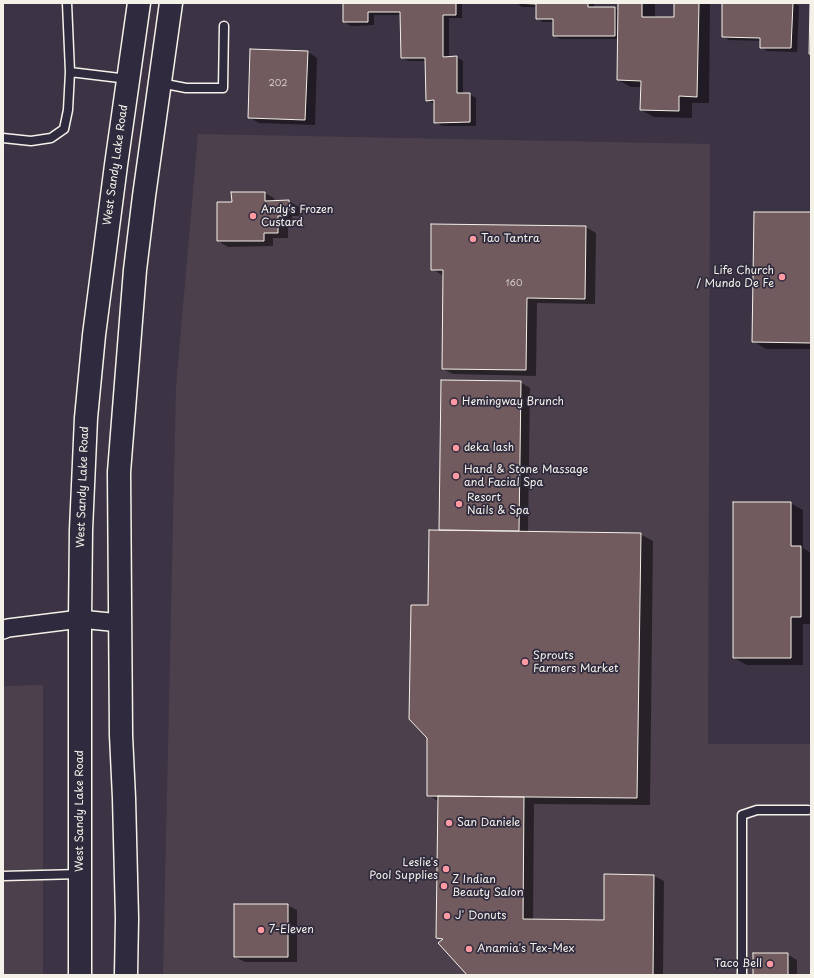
<!DOCTYPE html>
<html>
<head>
<meta charset="utf-8">
<style>
	body { margin:0 }
	#map { position:relative; width:814px; height:978px; overflow:hidden; background:#3c3444; font-family:"Playpen Sans",sans-serif }
	canvas { display:block }
	.frame { position:absolute; inset:0; border:4px solid #f4f1e8; pointer-events:none }
</style>
</head>
<body>
<div id="map">
<canvas width="814" height="978"></canvas>
<div class="frame"></div>
</div>
<script>
const g = document.querySelector('canvas').getContext('2d');
g.lineJoin = 'round';
function fill(path, color) { g.fillStyle = color; g.fill(path, 'evenodd'); }
const toPath = rows => new Path2D(rows.map(r => 'M' + r).join(''));
function strokePath(path, color, width, dash) { g.strokeStyle = color; g.lineWidth = width; g.lineCap = dash ? 'butt' : 'round'; g.setLineDash(dash || []); g.stroke(path); }
function write(font, color, halo, rows, align = 'center') {
  g.font = font + ' "Playpen Sans",sans-serif'; g.lineWidth = 3.5; g.setLineDash([]); g.textBaseline = 'middle'; g.strokeStyle = halo; g.fillStyle = color; for (const [text, x, y, turn = 0] of rows) {
    g.save(); g.translate(x, y); g.rotate((+turn || 0) * Math.PI / 180); g.textAlign = isNaN(turn) ? turn : align; if (halo) g.strokeText(text, 0, 0); g.fillText(text, 0, 0); g.restore();
  }
}
const built = toPath([
	[198,134,710,144,708,744,811,744,811,975,163,975,176,387],
	[43,685,43,975,3,975,3,686]
]);
const shadow = toPath([
	[344,3,462,3,462,18,449,18,449,58,457,57,463,61,463,94,469,94,476,98,476,126,442,126,435,122,435,104,427,100,426,61,409,61,402,58,401,15,374,15,374,25,351,26,344,22],
	[516,3,594,3,594,8,615,8,619,11,619,3,655,3,655,18,675,18,675,3,710,3,709,103,692,103,692,118,654,117,641,110,641,87,631,87,618,80,619,39,560,39,554,36,554,22,543,22,537,18,537,7,522,7],
	[723,3,793,3,799,6,797,52,767,51,761,47,761,41,729,40,723,36],
	[308,52,317,58,315,125,259,123,249,117],
	[265,193,274,198,274,202,289,201,299,207,299,216,292,216,292,221,288,221,288,238,273,238,273,246,228,247,218,241,233,203],
	[811,213,811,349,766,349,753,341],
	[586,227,596,233,595,304,537,303,536,376,453,374,443,369,444,275,442,275,432,269],
	[520,382,530,388,528,532,640,534,653,541,650,805,534,804,533,920,605,921,605,875,654,876,664,881,663,975,469,975,442,940,437,937,438,801,428,795,429,606,443,531,440,529],
	[790,503,803,510,803,548,811,553,811,624,803,624,803,665,747,665,734,658],
	[287,905,297,910,297,962,245,962,235,957],
	[787,954,797,960,797,975,754,975]
]);
const building = toPath([
	[343,3,456,3,456,15,443,15,443,57,457,56,457,93,470,93,470,122,434,123,434,100,426,101,425,58,401,58,400,12,368,12,368,22,343,22,343,3],
	[515,3,588,3,588,7,615,7,615,36,553,36,553,19,536,19,536,4,515,3],
	[618,3,642,3,642,17,674,17,674,3,699,3,697,97,679,96,679,111,640,110,641,81,617,80,618,3],
	[722,3,793,3,791,48,760,48,760,38,722,37,722,3],
	[810,3,811,3,811,54,809,54,810,3],
	[250,49,308,51,305,120,248,118,250,49],
	[231,192,265,192,265,201,289,200,290,210,283,211,283,216,278,216,278,233,264,233,264,241,217,241,217,202,232,202,231,192],
	[754,212,811,212,811,343,752,342,754,212],
	[431,224,586,226,585,299,527,298,526,370,442,369,443,270,431,270,431,224],
	[441,380,521,381,519,531,439,530,441,380],
	[733,502,791,502,791,546,801,546,801,617,791,617,791,658,733,658,733,502],
	[429,530,641,533,637,798,427,796,427,738,409,719,411,605,428,605,429,530],
	[438,796,524,797,523,919,604,920,604,874,654,875,653,975,467,975,438,943,443,939,436,938,438,796],
	[234,904,288,904,288,957,234,957,234,904],
	[753,953,788,953,788,975,753,975,753,953]
]);
const service = toPath([
	[67,3,70,72,128,79],
	[160,83,186,88,223,88,224,26],
	[3,138,31,141,51,138,64,129,68,110,70,72],
	[3,876,80,874],
	[742,975,742,815,757,810,808,810]
]);
const minor = toPath([
	[3,630,8,628,80,619,120,623]
]);
const secondary = toPath([
	[80,975,80,619,81,530,86,418,94,335,116,165,139,3],
	[126,975,127,918,124,798,121,735,119,472,135,270,144,196,171,3]
]);
const markers = [
	[253,216,4,"#ff9aa2"],
	[473,239,4,"#ff9aa2"],
	[782,277,4,"#ff9aa2"],
	[454,402,4,"#ff9aa2"],
	[456,448,4,"#ff9aa2"],
	[456,476,4,"#ff9aa2"],
	[459,504,4,"#ff9aa2"],
	[525,662,4,"#ff9aa2"],
	[449,823,4,"#ff9aa2"],
	[446,869,4,"#ff9aa2"],
	[444,886,4,"#ff9aa2"],
	[447,916,4,"#ff9aa2"],
	[261,930,4,"#ff9aa2"],
	[469,949,4,"#ff9aa2"],
	[770,964,4,"#ff9aa2"]
];
const numberNames = [
	["202",278,84],
	["160",514,284]
];
const streetNames = [
	["West Sandy Lake Road",116,165,-82],
	["West Sandy Lake Road",83,487,-88],
	["West Sandy Lake Road",80,811,-90]
];
const poiNames = [
	["Andy's Frozen",261,210],
	["Custard",261,223],
	["Tao Tantra",481,239],
	["Life Church",774,271,"right"],
	["/ Mundo De Fe",774,284,"right"],
	["Hemingway Brunch",462,402],
	["deka lash",464,448],
	["Hand & Stone Massage",464,470],
	["and Facial Spa",464,483],
	["Resort",467,498],
	["Nails & Spa",467,511],
	["Sprouts",533,656],
	["Farmers Market",533,669],
	["San Daniele",457,823],
	["Leslie's",438,863,"right"],
	["Pool Supplies",438,876,"right"],
	["Z Indian",452,880],
	["Beauty Salon",452,893],
	["J' Donuts",455,916],
	["7-Eleven",269,930],
	["Anamia's Tex-Mex",477,949],
	["Taco Bell",762,964,"right"]
];
fill(built, '#4c404c');
fill(shadow, '#0007');
fill(building, '#715b5f');
strokePath(building, '#f4f1e8', 1);
strokePath(service, '#f4f1e8', 11);
strokePath(minor, '#f4f1e8', 20);
strokePath(secondary, '#f4f1e8', 25);
strokePath(service, '#2f2a3d', 8);
strokePath(minor, '#2f2a3d', 17);
strokePath(secondary, '#2f2a3d', 22);
for (const [x, y, r, color] of markers) { const dot = new Path2D(); dot.arc(x, y, r, 0, 2 * Math.PI); g.fillStyle = color; g.fill(dot); strokePath(dot, '#2f2a3d', 1.5); }
write('9px', '#d3ccc6', null, numberNames);
write('11px', '#f4f1e8', '#2f2a3d', streetNames);
write('11px', '#f4f1e8', '#2f2a3d', poiNames, 'left');
</script>
</body>
</html>
